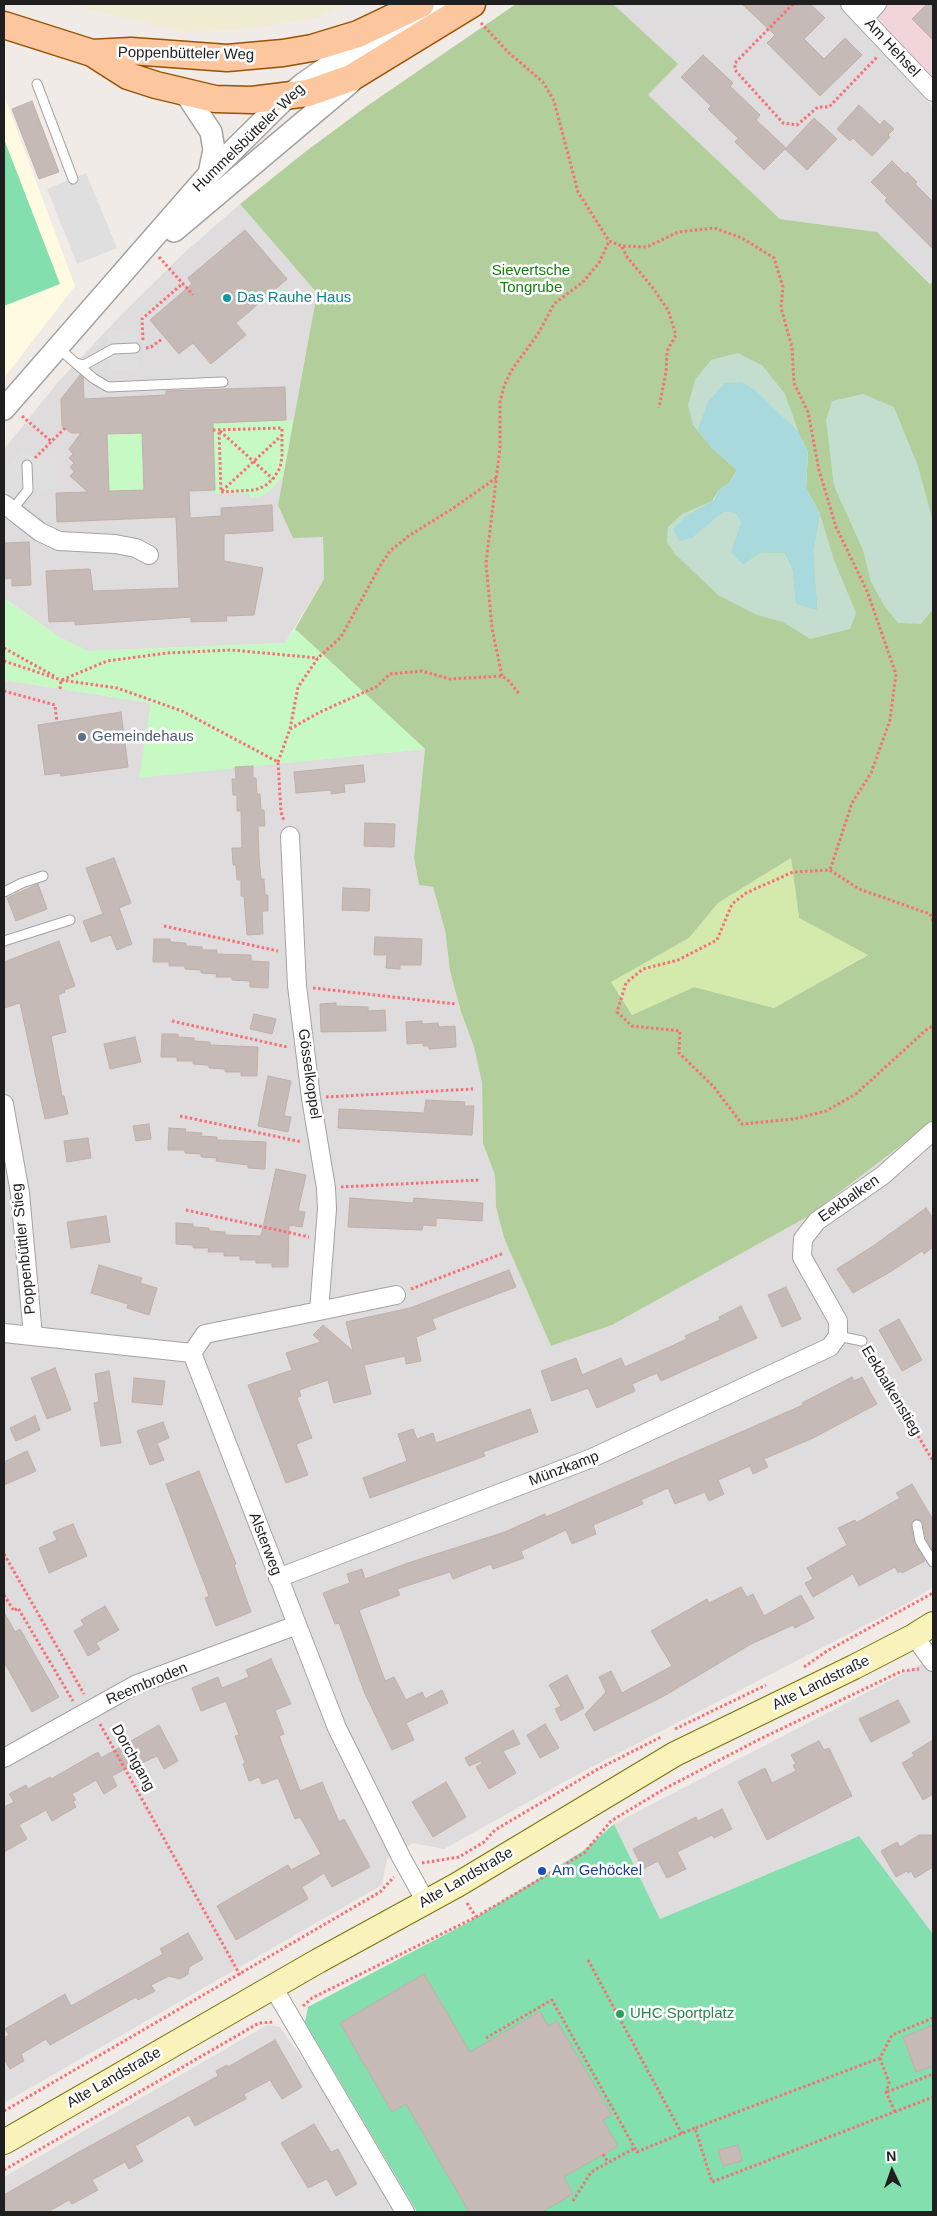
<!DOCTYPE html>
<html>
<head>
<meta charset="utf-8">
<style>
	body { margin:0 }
	#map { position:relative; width:937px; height:2216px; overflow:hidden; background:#f0ebe6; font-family:Arial,sans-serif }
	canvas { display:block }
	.frame { position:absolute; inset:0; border:5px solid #1f1f1f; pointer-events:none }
	.north { position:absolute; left:867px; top:2146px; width:50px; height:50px; -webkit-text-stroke:4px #fff; paint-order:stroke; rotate:357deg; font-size:14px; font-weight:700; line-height:20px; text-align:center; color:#1f1f1f }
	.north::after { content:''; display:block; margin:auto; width:18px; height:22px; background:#1f1f1f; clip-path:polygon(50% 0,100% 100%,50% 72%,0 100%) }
</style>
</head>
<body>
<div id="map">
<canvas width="937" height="2216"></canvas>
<div class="frame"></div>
<div class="north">N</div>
</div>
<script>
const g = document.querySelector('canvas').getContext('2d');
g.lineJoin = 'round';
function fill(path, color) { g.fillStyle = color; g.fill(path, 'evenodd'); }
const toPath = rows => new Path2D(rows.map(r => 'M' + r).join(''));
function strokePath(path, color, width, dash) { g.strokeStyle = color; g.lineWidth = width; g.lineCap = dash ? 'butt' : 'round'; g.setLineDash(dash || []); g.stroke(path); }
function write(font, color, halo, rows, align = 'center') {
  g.font = font + ' Arial,sans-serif'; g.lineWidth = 5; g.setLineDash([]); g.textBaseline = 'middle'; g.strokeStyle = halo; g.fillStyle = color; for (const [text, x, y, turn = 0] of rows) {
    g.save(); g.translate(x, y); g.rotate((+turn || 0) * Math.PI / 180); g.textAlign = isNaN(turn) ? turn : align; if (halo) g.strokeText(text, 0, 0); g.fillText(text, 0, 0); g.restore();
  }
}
const residential = toPath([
	[613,4,839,4,858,21,933,107,933,281,931,284,877,232,780,219,647,95,677,64],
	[240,204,317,293,278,505,323,536,324,579,285,643,88,651,58,636,4,598,4,449,59,381,123,313,184,253],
	[4,680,151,703,140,777,425,749,414,858,419,885,433,887,445,930,450,971,461,1012,474,1047,482,1083,483,1144,495,1175,496,1207,504,1238,551,1346,612,1325,807,1217,933,1121,933,1587,908,1603,582,1772,444,1849,413,1843,387,1859,382,1885,4,2103],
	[933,1658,933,1934,858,1836,660,1919,614,1824],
	[267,2025,280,2027,412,2212,4,2212,4,2177]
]);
const commercial = toPath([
	[884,4,933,4,933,78,874,14]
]);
const education = toPath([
	[4,95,75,286,4,378]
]);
const farmland = toPath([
	[68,4,347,4,316,18,246,29,185,32]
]);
const grass = toPath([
	[791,858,799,918,869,954,774,1008,694,987,632,1015,611,982,689,938,718,903]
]);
const forest = toPath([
	[516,4,613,4,678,64,648,95,780,219,877,232,930,284,933,281,933,1121,807,1217,612,1325,551,1346,504,1238,496,1207,495,1175,483,1144,482,1083,474,1047,461,1012,450,971,445,930,433,887,419,885,414,858,425,749,295,629,324,579,323,537,293,538,278,505,317,293,240,204,305,152,367,106],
	[742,382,755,390,799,434,808,452,806,488,820,514,741,523,723,512,692,538,718,491,729,483,737,470,711,447],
	[791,858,799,918,868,955,774,1008,694,987,632,1015,611,982,689,938,718,903]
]);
const wetland = toPath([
	[738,353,763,366,785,394,799,433,755,390,742,382,698,429,711,447,693,425,688,405,695,380,711,360],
	[863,394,894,407,918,466,933,522,933,609,921,624,898,623,885,607,871,582,863,550,834,486,826,420,832,401],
	[714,500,684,518,692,538,723,512,735,513,741,523,743,564,761,552,785,553,793,570,796,603,817,609,813,551,820,514,834,560,856,613,850,629,810,639,783,622,757,615,718,595,675,554,667,542,668,527,682,514]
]);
const park = toPath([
	[293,420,283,476,272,489,262,496,250,498,249,493,215,494,213,423],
	[142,433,144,490,109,491,107,434],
	[4,598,58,636,88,651,285,643,295,629,425,749,139,778,151,703,4,680]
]);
const pitch = toPath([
	[4,139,60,284,4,306],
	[614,1824,660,1919,859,1836,933,1934,933,2212,417,2212,305,2022,308,2007,467,1923,583,1851]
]);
const parking = toPath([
	[86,173,117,248,77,264,47,189],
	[136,328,138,369,110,371,107,330],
	[22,450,32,454,56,457,56,489,8,491,7,467]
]);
const water = toPath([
	[742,382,755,390,799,433,808,452,806,488,820,514,813,551,817,610,796,604,793,570,785,553,761,552,743,564,731,552,741,523,735,513,723,512,692,538,679,541,673,529,684,518,714,500,718,491,729,483,737,470,711,447,698,429,708,402,725,383]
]);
const building = toPath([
	[742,4,810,4,825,18,804,39,824,59,845,38,862,55,820,96,767,43,775,35,742,4],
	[927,4,933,4,933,40,912,19,927,4],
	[703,55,733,83,730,86,760,115,756,120,786,148,814,118,837,139,807,170,785,149,764,170,735,142,738,138,708,109,711,106,681,77,703,55],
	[32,101,59,172,39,179,12,109,32,101],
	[859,105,880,125,884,120,894,129,888,135,890,137,872,156,853,138,850,141,837,129,859,105],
	[892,161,905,174,907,172,917,182,915,184,933,202,933,249,885,201,887,198,871,182,892,161],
	[245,230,287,279,236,323,246,335,211,364,193,343,179,354,150,320,192,284,188,278,245,230],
	[80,375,83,377,84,399,166,395,166,391,285,387,286,420,213,423,215,490,189,491,190,518,221,516,221,508,272,505,273,531,224,534,224,561,263,568,254,615,226,616,227,621,191,622,191,617,75,625,75,621,49,622,46,571,90,569,93,591,179,588,176,517,57,522,56,493,88,492,70,476,74,472,70,467,74,463,69,458,73,454,69,449,81,433,71,433,62,426,61,399,80,375],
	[142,433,144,490,109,491,107,434,142,433],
	[29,542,31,585,12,586,12,578,4,579,4,543,29,542],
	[121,712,128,767,61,776,60,773,45,775,38,725,121,712],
	[363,765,365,782,344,784,345,792,331,794,331,790,296,793,294,772,363,765],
	[253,766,253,778,256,778,257,794,260,794,261,810,264,810,265,826,258,826,259,857,261,879,264,879,265,895,268,895,268,911,262,911,263,934,247,935,244,896,241,896,241,880,237,880,236,865,233,865,232,848,242,848,241,811,237,811,237,795,233,795,232,779,236,779,235,767,253,766],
	[365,823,395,824,394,847,364,846,365,823],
	[114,858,131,903,119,908,132,944,117,950,111,935,91,942,83,921,103,914,86,868,114,858],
	[38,884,47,909,16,921,7,898,38,884],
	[343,888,370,889,369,911,342,910,343,888],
	[375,937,422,939,421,965,400,965,400,969,386,968,387,955,374,955,375,937],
	[154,939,170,939,170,942,186,943,186,946,202,947,202,950,217,950,217,954,251,955,251,961,269,962,268,988,250,987,250,981,232,980,232,977,216,977,217,974,201,973,201,970,185,969,185,966,169,966,169,962,153,962,154,939],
	[59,941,75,986,64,990,65,992,58,995,66,1032,51,1036,62,1096,64,1096,68,1114,45,1119,20,1003,4,1008,4,962,59,941],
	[336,1003,336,1006,368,1007,368,1011,385,1010,386,1031,321,1032,320,1004,336,1003],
	[254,1014,276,1019,272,1034,250,1029,254,1014],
	[422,1021,422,1024,438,1023,439,1027,455,1026,456,1047,429,1049,429,1046,423,1046,423,1043,407,1044,406,1022,422,1021],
	[162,1034,178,1034,178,1037,194,1038,194,1041,210,1042,210,1045,258,1047,257,1076,241,1076,241,1072,225,1072,225,1069,209,1068,209,1065,193,1064,193,1061,177,1061,177,1057,161,1057,162,1034],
	[135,1037,141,1062,110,1069,104,1044,135,1037],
	[268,1076,291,1081,284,1116,291,1117,288,1132,258,1126,268,1076],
	[426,1100,465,1102,464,1106,474,1106,472,1135,338,1128,339,1109,424,1113,426,1100],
	[149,1124,151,1139,136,1141,133,1126,149,1124],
	[169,1128,186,1129,185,1132,202,1133,201,1136,217,1137,217,1140,266,1142,265,1169,248,1168,248,1165,216,1161,217,1158,201,1157,201,1154,185,1153,185,1150,168,1150,169,1128],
	[88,1138,91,1158,67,1162,64,1141,88,1138],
	[276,1169,306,1175,298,1211,305,1212,302,1227,289,1225,288,1267,272,1267,272,1263,256,1263,256,1260,240,1260,240,1256,224,1256,224,1252,208,1252,209,1248,193,1248,193,1245,176,1244,176,1223,193,1224,193,1227,209,1228,209,1231,225,1232,225,1235,261,1236,276,1169],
	[350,1198,413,1203,414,1198,483,1203,482,1221,436,1218,436,1226,423,1225,422,1230,348,1227,350,1198],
	[926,1208,933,1218,933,1247,924,1254,922,1251,890,1272,853,1293,837,1269,873,1246,926,1208],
	[106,1216,110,1242,71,1248,67,1222,106,1216],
	[99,1265,142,1278,140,1283,157,1288,149,1315,127,1308,128,1304,91,1293,99,1265],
	[509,1270,516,1287,432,1319,436,1329,416,1337,421,1361,406,1364,405,1356,364,1365,371,1394,334,1403,328,1380,299,1390,301,1396,297,1398,312,1438,296,1444,308,1475,286,1483,248,1385,292,1370,286,1353,321,1342,313,1335,323,1325,353,1351,346,1322,410,1308,509,1270],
	[786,1287,801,1319,782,1327,768,1295,786,1287],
	[741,1306,757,1338,661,1381,657,1373,632,1384,635,1391,597,1408,588,1388,552,1401,541,1371,576,1358,582,1375,621,1358,625,1367,687,1339,685,1336,720,1320,719,1317,741,1306],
	[899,1319,922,1360,902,1371,879,1330,899,1319],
	[55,1368,71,1410,47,1419,31,1378,55,1368],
	[109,1371,121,1443,101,1446,94,1403,99,1402,95,1374,109,1371],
	[852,1377,854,1381,862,1377,877,1404,813,1438,764,1459,768,1467,753,1474,750,1466,718,1480,724,1494,709,1501,705,1492,675,1504,668,1488,641,1500,643,1504,593,1525,596,1534,572,1544,566,1530,521,1551,524,1558,493,1569,491,1564,453,1579,450,1572,397,1589,400,1595,359,1610,385,1681,394,1677,406,1700,422,1692,425,1699,442,1690,448,1703,406,1723,414,1740,392,1750,365,1694,339,1623,335,1624,323,1593,350,1583,347,1574,362,1569,365,1579,408,1563,505,1532,545,1514,546,1517,803,1405,802,1403,852,1377],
	[134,1378,165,1381,162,1405,132,1402,134,1378],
	[530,1409,538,1432,483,1452,485,1456,370,1498,363,1478,407,1461,398,1434,413,1429,417,1439,433,1433,436,1443,530,1409],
	[35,1416,40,1430,16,1441,10,1428,35,1416],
	[163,1422,169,1438,157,1443,164,1460,150,1465,137,1431,163,1422],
	[27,1451,36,1471,4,1485,4,1462,27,1451],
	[199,1471,236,1564,234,1565,251,1612,216,1626,205,1598,209,1596,166,1484,199,1471],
	[912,1484,933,1520,933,1551,926,1539,922,1521,916,1519,911,1523,914,1542,925,1561,902,1573,901,1571,898,1573,895,1567,859,1586,853,1574,813,1597,805,1583,813,1579,807,1568,847,1545,838,1528,855,1520,856,1523,900,1498,896,1493,912,1484],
	[73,1524,87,1556,49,1573,39,1548,57,1540,53,1532,73,1524],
	[741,1587,747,1597,753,1594,764,1616,801,1595,814,1618,795,1628,793,1625,751,1644,664,1696,594,1731,585,1714,606,1692,599,1677,611,1671,622,1693,672,1666,651,1631,707,1599,709,1603,741,1587],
	[105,1606,119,1630,96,1643,100,1649,88,1656,74,1631,84,1625,81,1620,105,1606],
	[4,1612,15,1632,20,1629,59,1697,32,1712,4,1662,4,1612],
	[271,1659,291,1704,275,1710,284,1734,279,1736,300,1791,322,1782,339,1822,344,1819,370,1867,332,1887,324,1873,302,1887,308,1899,236,1940,217,1906,288,1865,291,1870,321,1854,300,1817,295,1819,278,1778,262,1784,259,1777,249,1781,243,1764,245,1763,235,1736,239,1735,226,1701,201,1711,192,1688,218,1677,222,1688,249,1677,246,1670,271,1659],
	[567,1675,584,1708,561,1721,555,1709,561,1706,549,1685,567,1675],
	[898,1700,910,1722,871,1742,859,1719,898,1700],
	[545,1724,559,1748,540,1758,527,1735,545,1724],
	[159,1725,178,1761,164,1769,157,1756,140,1764,139,1762,112,1776,117,1786,104,1794,96,1780,72,1794,76,1800,73,1801,76,1807,52,1821,46,1810,19,1825,27,1839,4,1852,4,1807,14,1802,9,1794,26,1785,28,1789,50,1777,51,1779,98,1752,101,1758,159,1725],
	[513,1730,520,1744,503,1751,516,1773,489,1789,476,1767,482,1763,481,1761,469,1766,465,1758,513,1730],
	[933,1740,933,1794,923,1800,902,1763,914,1756,912,1753,933,1740],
	[819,1741,824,1750,829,1748,852,1796,767,1840,738,1782,765,1768,772,1783,796,1771,793,1765,796,1764,791,1755,819,1741],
	[446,1782,466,1817,433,1837,412,1802,446,1782],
	[722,1809,732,1829,714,1838,712,1835,677,1852,686,1869,667,1878,658,1861,643,1869,633,1849,696,1817,698,1821,722,1809],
	[919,1835,933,1835,933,1867,915,1878,911,1871,908,1873,907,1871,896,1877,881,1851,897,1842,900,1847,919,1835],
	[188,1933,203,1959,189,1967,188,1974,180,1979,169,1976,151,1985,155,1991,138,2000,136,1997,50,2045,46,2039,21,2054,24,2061,10,2069,4,2059,4,2038,9,2035,5,2029,65,1994,71,2006,163,1954,160,1949,188,1933],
	[424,1974,470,2052,540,2011,548,2026,557,2021,612,2115,603,2120,618,2146,564,2177,573,2194,542,2212,469,2212,406,2104,392,2112,340,2023,424,1974],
	[933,2025,933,2066,916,2072,903,2037,933,2025],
	[275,2040,302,2087,282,2099,270,2080,244,2094,246,2099,195,2126,189,2115,135,2146,143,2161,129,2169,125,2162,92,2180,98,2190,72,2204,69,2200,48,2212,4,2212,4,2195,77,2153,218,2076,216,2071,227,2065,228,2067,275,2040],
	[314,2124,331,2152,338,2149,357,2184,336,2196,327,2179,308,2188,281,2143,314,2124],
	[738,2145,742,2161,723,2166,718,2150,738,2145]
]);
const path = toPath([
	[793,4,735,63,735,70,783,123,797,125,818,107,829,107,878,56],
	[481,23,508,52,543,82,554,101,578,192,609,241,622,246,647,247,678,232,714,228,742,238,774,258,783,287,781,308,792,347,794,383,808,412,819,470,836,527,867,591,896,674,890,720,871,773,852,803,830,870],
	[622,247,627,257,653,288,668,310,676,335,667,351,666,372,659,408],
	[159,257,193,295],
	[143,340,142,319,182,284],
	[146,348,151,347,162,339],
	[22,416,52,442],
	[213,430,282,428,282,457,280,468,273,479,265,486,255,490,221,492,219,430],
	[220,431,273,479],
	[35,458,65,428],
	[222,491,281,436],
	[4,648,54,676],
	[4,661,61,680,117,688,182,711,278,762,281,812,284,821],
	[502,676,492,628,486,563,500,448,500,402,504,386,511,371,538,334,554,304,583,282,599,263,609,241],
	[62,680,107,661,167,653,231,650,318,658],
	[60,689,61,680],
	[4,691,55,705,57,722],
	[290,729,298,687,318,658,341,637,380,566,390,551,410,535,452,509,496,478],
	[278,762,290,729,320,712,376,687,390,674,422,671,450,679,502,676,509,681,520,695],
	[933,921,930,914,859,889,830,870,793,872,746,893,732,904,717,940,678,960,643,969,626,983,617,1012,632,1026,680,1031,679,1053,714,1087,742,1124,794,1119,826,1111,856,1094,926,1030,933,1026],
	[164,926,278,951],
	[313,988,456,1004],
	[172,1021,287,1047],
	[326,1097,473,1089],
	[180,1116,302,1142],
	[341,1187,480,1180],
	[186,1210,309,1237],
	[411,1289,504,1253],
	[867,1350,933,1461],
	[4,1554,84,1694],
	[4,1595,14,1611,18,1608,73,1701],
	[804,1667,827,1651,933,1593],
	[100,1724,240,1975],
	[675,1729,766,1685],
	[422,1863,459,1857,484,1842,495,1830,598,1769,661,1737],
	[467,1903,476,1917],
	[588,1960,682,2134],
	[303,2006,312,1998,476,1917,584,1853,611,1821,664,1789,760,1739,902,1671,919,1669],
	[933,2018,892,2035,880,2058,695,2128,712,2182,933,2097],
	[486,2038,552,2000,637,2152,695,2128],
	[880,2058,889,2083,886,2092,895,2112],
	[887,2092,933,2074],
	[4,2111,380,1892,394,1877],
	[603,2154,608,2162],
	[4,2170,259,2023,274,2022],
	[573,2201,591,2172,635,2148]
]);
const service = toPath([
	[37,84,73,179],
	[57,347,93,378,108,387,223,382],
	[76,363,84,365,113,349,135,348],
	[12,510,28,490,27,465],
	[4,892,22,883,43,876],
	[4,941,70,920],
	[838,1336,862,1341],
	[917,1525,920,1541,933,1562]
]);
const minor = toPath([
	[850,4,933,92],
	[865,17,877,4],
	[4,504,40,532,59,541,115,544,136,548,149,555],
	[4,1104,20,1193,33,1336],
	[319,1311,396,1295],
	[4,1333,192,1353],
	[192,1353,205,1334,319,1311,327,1209,326,1188,311,1098,297,986,290,836],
	[192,1353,337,1728,401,1857,426,1902],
	[278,1578,592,1458,830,1347,838,1336,838,1321,802,1257,803,1239,817,1221,882,1176,933,1131],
	[914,1636,933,1662],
	[4,1758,135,1685,297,1625],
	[273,1987,405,2212]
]);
const tertiary = toPath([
	[186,94,211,132,214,150,209,174],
	[174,231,351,82],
	[4,409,209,174,287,97,304,83,330,65,393,33,441,4]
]);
const secondary = toPath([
	[4,2142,318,1961,457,1885,675,1754,854,1667,914,1636,933,1624]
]);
const primary = toPath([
	[4,25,92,53,128,76,156,85,215,99,252,100,308,93,351,78,472,4],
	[92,53,131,51,227,58,283,53,312,48,358,34,421,4]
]);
const markers = [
	[227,298,5,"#0f9aa8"],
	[82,737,5,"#5c6f8a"],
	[542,1871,5,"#1a4fb4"],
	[620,2014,5,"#2e9e5b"]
];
const streetNames = [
	["Am Hehsel",892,48,47],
	["Poppenbütteler Weg",186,54,1],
	["Hummelsbütteler Weg",249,138,-44],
	["Gösselkoppel",309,1074,82],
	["Eekbalken",849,1199,-35],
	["Poppenbüttler Stieg",24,1249,-96],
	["Eekbalkenstieg",891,1391,59],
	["Münzkamp",564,1469,-21],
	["Alsterweg",265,1544,69],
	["Alte Landstraße",821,1683,-26],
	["Reembroden",147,1684,-23],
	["Dorchgang",133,1758,61],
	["Alte Landstraße",466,1878,-30],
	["Alte Landstraße",114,2078,-30]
];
const parkNames = [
	["Sievertsche",531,271],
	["Tongrube",531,288]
];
const cultureNames = [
	["Das Rauhe Haus",237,298]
];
const serviceNames = [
	["Gemeindehaus",92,737]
];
const transitNames = [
	["Am Gehöckel",552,1871]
];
const leisureNames = [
	["UHC Sportplatz",630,2014]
];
fill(residential, '#dedcdd');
fill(commercial, '#f1d5d8');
fill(education, '#fffae0');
fill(farmland, '#efecd1');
fill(grass, '#d4eaac');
fill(forest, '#b2cf9b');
fill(wetland, '#c3dece');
fill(park, '#c7f9c4');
fill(pitch, '#84dfae');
fill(parking, '#dfdfdf');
fill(water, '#a7d9dd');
fill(building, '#c5bab5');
strokePath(building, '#c2b0a8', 1);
strokePath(service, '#a3a3a3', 11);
strokePath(minor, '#a3a3a3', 20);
strokePath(tertiary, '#a3a3a3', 24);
strokePath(secondary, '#787305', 26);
strokePath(primary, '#9a5101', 29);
strokePath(path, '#f96e74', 3, [2.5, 2.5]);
strokePath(service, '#fff', 9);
strokePath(minor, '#fff', 18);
strokePath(tertiary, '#fff', 21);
strokePath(secondary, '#f9f3bb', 24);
strokePath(primary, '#fcc69f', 26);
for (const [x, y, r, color] of markers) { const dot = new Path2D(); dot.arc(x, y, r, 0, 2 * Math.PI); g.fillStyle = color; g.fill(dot); strokePath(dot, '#fff', 2); }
write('15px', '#1f1f1f', '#fff', streetNames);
write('15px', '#137f0c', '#fff', parkNames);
write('15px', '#0d838f', '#fff', cultureNames, 'left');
write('15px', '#4e5e75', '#fff', serviceNames, 'left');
write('15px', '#164399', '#fff', transitNames, 'left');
write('15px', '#27864d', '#fff', leisureNames, 'left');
</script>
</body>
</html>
